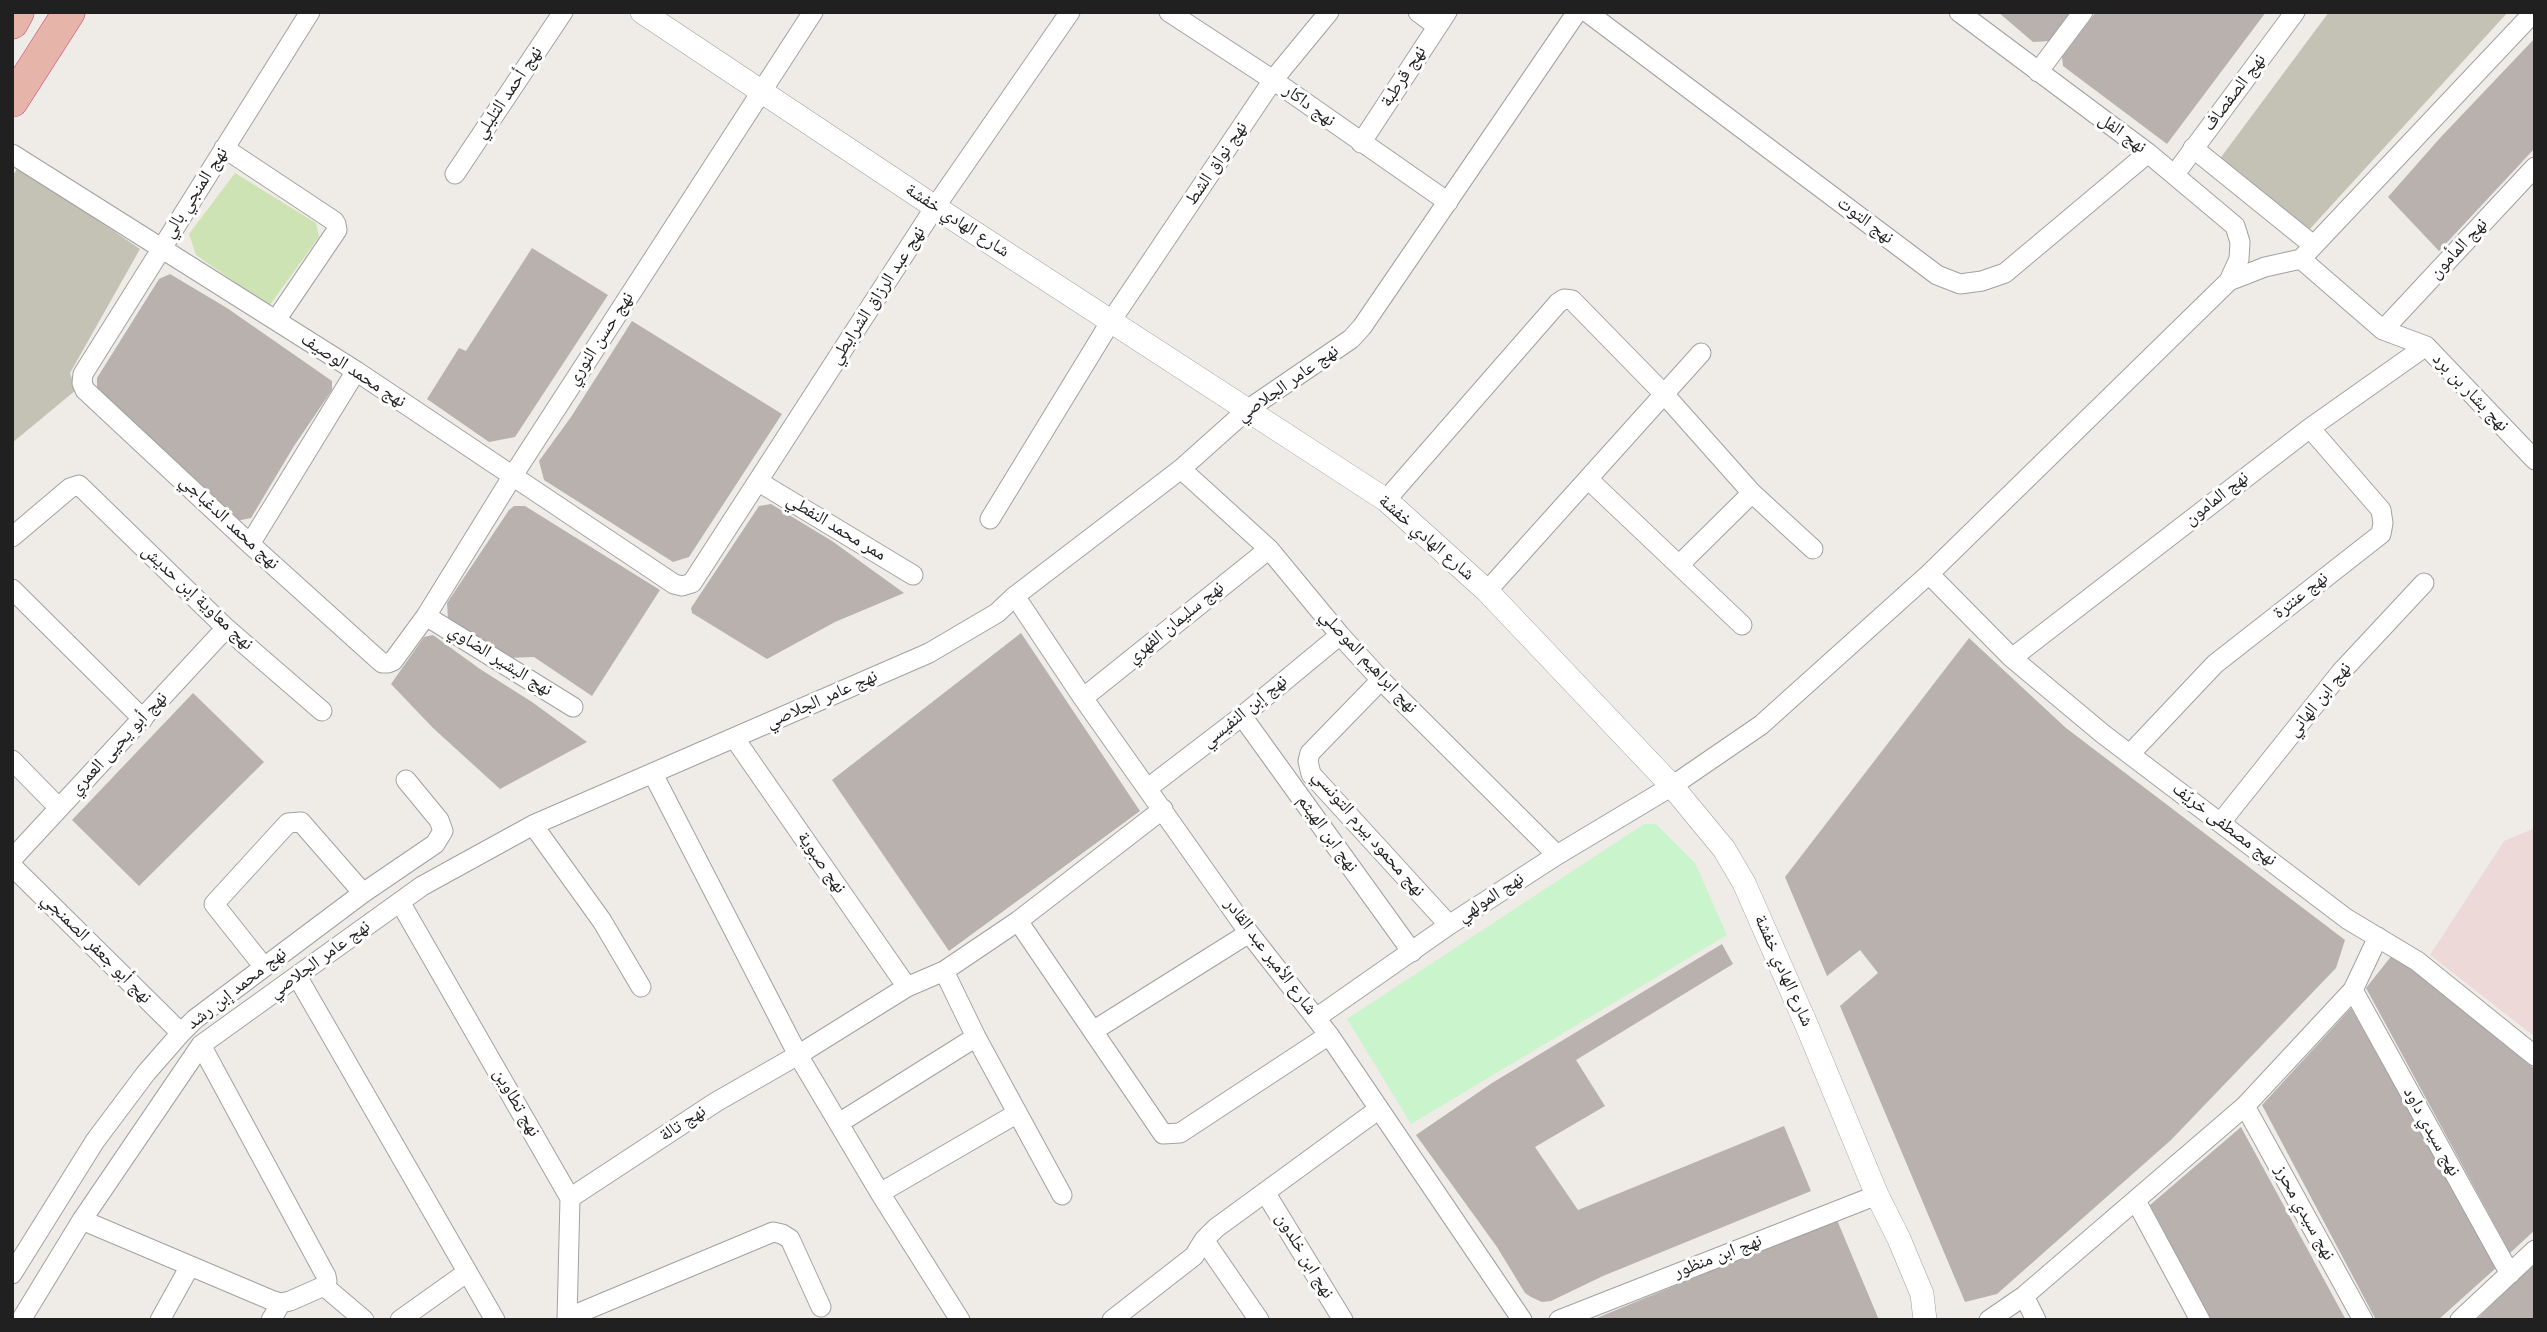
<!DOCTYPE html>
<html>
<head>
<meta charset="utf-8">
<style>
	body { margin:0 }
	#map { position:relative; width:2547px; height:1332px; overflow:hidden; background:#efece7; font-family:"Nunito Sans",sans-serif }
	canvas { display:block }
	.frame { position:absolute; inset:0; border:14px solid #202020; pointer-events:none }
</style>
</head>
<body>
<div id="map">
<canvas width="2547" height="1332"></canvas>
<div class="frame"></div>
</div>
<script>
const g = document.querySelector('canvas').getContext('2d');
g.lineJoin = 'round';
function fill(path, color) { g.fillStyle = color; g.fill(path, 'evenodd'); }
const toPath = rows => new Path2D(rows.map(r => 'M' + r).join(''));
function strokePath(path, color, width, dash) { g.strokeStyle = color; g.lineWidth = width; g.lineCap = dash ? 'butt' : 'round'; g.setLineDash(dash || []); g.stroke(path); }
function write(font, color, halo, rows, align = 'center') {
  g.font = font + ' "Nunito Sans","Noto Naskh Arabic",sans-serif'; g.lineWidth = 6; g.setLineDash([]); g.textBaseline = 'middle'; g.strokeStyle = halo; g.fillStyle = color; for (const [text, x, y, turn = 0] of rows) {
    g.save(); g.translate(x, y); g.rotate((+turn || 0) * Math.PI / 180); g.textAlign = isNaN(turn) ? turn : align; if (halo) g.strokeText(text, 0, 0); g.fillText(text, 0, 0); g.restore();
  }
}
const commercial = toPath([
	[2535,828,2535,1037,2430,955,2504,841]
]);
const construction = toPath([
	[2329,12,2508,12,2298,242,2213,168],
	[19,166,140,249,70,373,76,390,12,443,12,177]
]);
const grass = toPath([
	[235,173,316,223,319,237,269,306,196,255,189,234]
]);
const park = toPath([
	[1644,824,1656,824,1695,863,1727,935,1411,1124,1347,1019]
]);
const building = toPath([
	[1998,12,2072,12,2051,41,2033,42],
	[2096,12,2266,12,2167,144,2063,66,2062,57],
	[2535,38,2535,148,2439,251,2388,197,2440,138],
	[532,248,608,295,515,437,489,442,427,399,459,348,466,351],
	[170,274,227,308,332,381,332,390,294,446,251,518,236,521,100,394,97,387,97,378,159,279],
	[632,321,782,414,689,557,673,562,544,480,539,461,571,417],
	[771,504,832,541,904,593,835,622,767,659,692,613,691,608,759,506],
	[514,506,525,506,660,590,592,696,534,657,508,658,448,619,447,603,509,510],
	[1021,633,1140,811,949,951,832,780],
	[433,635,480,669,532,702,587,742,500,789,433,728,391,684,424,637],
	[1969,638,2066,728,2345,940,2336,968,2171,1140,1997,1294,1965,1302,1840,1006,1878,973,1860,950,1827,976,1785,877],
	[193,693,264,762,139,886,72,820],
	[1722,944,1733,964,1576,1060,1605,1106,1535,1147,1578,1210,1784,1126,1811,1191,1603,1276,1551,1301,1542,1302,1531,1297,1525,1293,1497,1247,1416,1135,1492,1083],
	[2393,954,2535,1069,2535,1230,2510,1253,2366,988],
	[2351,1008,2497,1267,2438,1320,2376,1320,2262,1105],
	[2241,1127,2346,1320,2211,1320,2150,1205],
	[1837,1220,1879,1320,1592,1320,1766,1248],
	[2535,1262,2535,1320,2476,1320]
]);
const minor = toPath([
	[310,12,83,374,82,383,85,390,250,544,382,663,388,663,393,661,426,616,512,477,813,12],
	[1169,12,1273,80,1448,202],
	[1418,12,1437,26],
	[1587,12,1937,275,1960,284,1982,281,2005,273,2148,153],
	[1959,12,2148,153,2235,226,2240,242,2239,259,2229,281],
	[2038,72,2083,12],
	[1361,143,1447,12],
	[224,148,334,221,336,224,337,230,276,320],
	[2193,148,2313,245],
	[12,154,356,371,674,584,682,586,692,583,935,207,1070,12],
	[455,174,563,12],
	[2175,174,2295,12],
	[2301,259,2383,330,2426,346,2535,460],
	[2383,330,2535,167],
	[1181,469,1269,549,1340,635,1381,680,1557,855],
	[1588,479,1742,625],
	[759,482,913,575],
	[1386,500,1558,303,1564,299,1572,300,1664,394,1752,493,1813,549],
	[990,519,1111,321,1273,80,1329,12],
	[12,537,70,488,79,485,226,628,322,711],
	[250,544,356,371],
	[1679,565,1752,493],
	[1929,574,2012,658,2103,734,2347,919,2417,961,2535,1056],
	[12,589,143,719],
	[1487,591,1701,353],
	[1015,596,1083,698,1249,933,1329,1035,1522,1320],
	[426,616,573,707],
	[2012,658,2310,428,2426,346],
	[1381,680,1310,753,1308,761,1311,774,1449,925],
	[1083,698,1269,549],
	[1242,716,1412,952],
	[735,739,907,987],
	[2130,754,2215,664,2381,534,2383,523,2381,510,2310,428],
	[12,760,59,808],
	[653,774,798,1055,880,1193,960,1320],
	[1148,788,1242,716,1340,635],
	[2221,822,2341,672,2424,583],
	[533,825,602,921,641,987],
	[12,859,226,628],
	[12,866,181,1033],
	[400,902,570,1198,567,1320],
	[1018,921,1163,1134,1180,1133,1329,1035],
	[264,967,214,904,288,823,301,822,363,893],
	[944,971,976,1037,1062,1195],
	[297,976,495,1320],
	[2353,990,2510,1274],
	[1316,1018,1449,925,1557,855,1672,786,1761,725,1929,574,2229,281,2265,267,2301,259,2534,12],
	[1093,1031,1249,933],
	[2245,1106,2363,1320],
	[839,1123,976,1037],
	[1265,1192,1343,1320],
	[880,1193,1016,1114],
	[570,1198,716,1102,798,1055,907,987,944,971,1018,921,1163,809],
	[2136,1201,2200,1320],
	[82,1220,271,1300,281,1303,290,1301,324,1286,327,1281,326,1276,201,1045],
	[1204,1240,1259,1320],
	[12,1274,95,1141,146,1073,181,1033,195,1019,363,893,435,844,443,831,439,820,406,780],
	[324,1286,364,1320],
	[2024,1296,2036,1320],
	[567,1318,773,1232,782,1234,790,1239,821,1307],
	[21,1320,82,1220,201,1045,422,886,533,825,929,653,997,613,1015,596,1181,469,1247,410,1351,339,1362,327,1577,12],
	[160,1320,190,1266],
	[271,1320,281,1303],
	[400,1320,466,1273],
	[1112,1320,1194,1256,1204,1240,1216,1228,1379,1109],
	[1559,1320,1877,1195],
	[1989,1320,2024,1296,2245,1106,2353,990,2378,937],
	[2460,1320,2535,1250]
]);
const tertiary = toPath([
	[642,12,935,207,1386,500,1487,591,1672,786,1724,849,1744,883,1807,1026,1877,1195,1899,1239,1922,1294,1925,1320]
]);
const trunk = toPath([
	[12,23,18,12],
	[12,101,69,12]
]);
const streetNames = [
	["نهج قرطبة",1404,77,-57],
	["نهج أحمد التليلي",509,93,-56],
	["نهج الصفصاف",2235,93,-53],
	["نهج داكار",1309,106,36],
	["نهج الفل",2122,134,36],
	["نهج نواق الشط",1217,164,-56],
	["نهج المنجي بالي",196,193,-57],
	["شارع الهادي خفشة",957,221,33],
	["نهج التوت",1865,221,37],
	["نهج المأمون",2459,249,-47],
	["نهج عبد الرزاق الشرايطي",878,296,-57],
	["نهج حسن النوري",601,339,-57],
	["نهج محمد الوصيف",353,371,33],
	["نهج عامر الجلاصي",1288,384,-35],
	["نهج بشار بن برد",2470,393,46],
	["نهج المامون",2217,499,-38],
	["نهج محمد الدغباجي",229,523,43],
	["ممر محمد النفطي",836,528,31],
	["شارع الهادي خفشة",1426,538,41],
	["نهج عنترة",2301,596,-38],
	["نهج معاوية إبن حديش",197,598,43],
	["نهج سليمان الفهري",1176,623,-39],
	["نهج البشير الضاوي",500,661,32],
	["نهج ابراهيم الموصلي",1368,662,47],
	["نهج عامر الجلاصي",822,700,-24],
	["نهج ابن الهاني",2320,700,-51],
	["نهج إبن النفيسي",1245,712,-39],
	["نهج أبو يحيى العمري",119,744,-47],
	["نهج مصطفى خريّف",2224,825,37],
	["نهج ابن الهيثم",1327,834,54],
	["نهج محمود بيرم التونسي",1368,834,49],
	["نهج صبوية",821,863,55],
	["نهج المولهي",1491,898,-33],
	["نهج أبو جعفر الصمنجي",96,949,45],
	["شارع الأمير عبد القادر",1270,957,53],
	["نهج عامر الجلاصي",320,960,-36],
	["شارع الهادي خفشة",1783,971,66],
	["نهج محمد إبن رشد",237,989,-38],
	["نهج تطاوين",516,1103,60],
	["نهج تالة",683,1124,-33],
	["نهج سيدي داود",2431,1132,61],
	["نهج سيدي محرز",2304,1213,61],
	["نهج ابن خلدون",1304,1256,59],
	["نهج ابن منظور",1718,1257,-21]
];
fill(commercial, '#eed9d9');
fill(construction, '#c3c2b4');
fill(grass, '#cde3b3');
fill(park, '#caf4cb');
fill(building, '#b8b1ad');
strokePath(minor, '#a1a1a1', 21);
strokePath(tertiary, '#a1a1a1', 24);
strokePath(trunk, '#c73a72', 33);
strokePath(minor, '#fff', 19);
strokePath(tertiary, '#fff', 23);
strokePath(trunk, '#e7b4aa', 32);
write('18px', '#202020', '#fff', streetNames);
</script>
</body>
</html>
